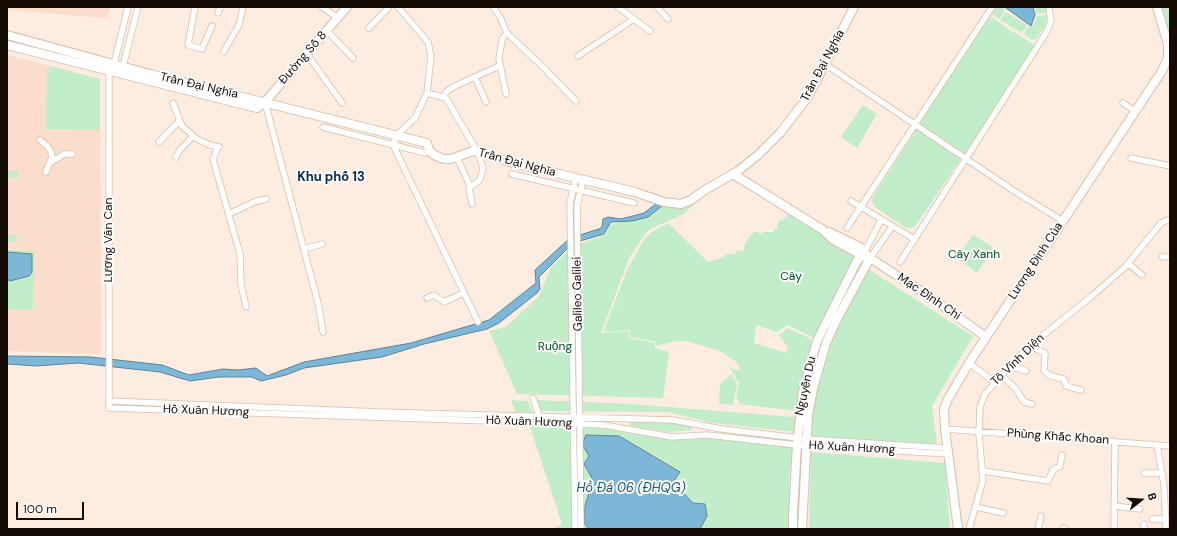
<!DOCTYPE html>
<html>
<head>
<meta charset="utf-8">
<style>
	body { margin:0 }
	#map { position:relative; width:1177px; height:536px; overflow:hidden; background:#fdece0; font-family:"DM Sans",sans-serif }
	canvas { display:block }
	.frame { position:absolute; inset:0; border:8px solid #140b05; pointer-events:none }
	.north { position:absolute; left:1121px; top:480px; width:40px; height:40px; -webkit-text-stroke:3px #fdfdfd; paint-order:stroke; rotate:73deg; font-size:11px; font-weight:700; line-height:16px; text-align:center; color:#140b05 }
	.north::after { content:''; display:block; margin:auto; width:14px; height:18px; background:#140b05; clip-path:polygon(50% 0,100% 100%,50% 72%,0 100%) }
	.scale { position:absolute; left:16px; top:502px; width:68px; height:18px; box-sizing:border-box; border:2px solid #140b05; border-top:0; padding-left:5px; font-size:12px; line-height:14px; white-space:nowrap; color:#140b05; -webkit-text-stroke:3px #fdfdfd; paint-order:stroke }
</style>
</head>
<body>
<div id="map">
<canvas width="1177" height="536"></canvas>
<div class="frame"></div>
<div class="north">B</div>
<div class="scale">100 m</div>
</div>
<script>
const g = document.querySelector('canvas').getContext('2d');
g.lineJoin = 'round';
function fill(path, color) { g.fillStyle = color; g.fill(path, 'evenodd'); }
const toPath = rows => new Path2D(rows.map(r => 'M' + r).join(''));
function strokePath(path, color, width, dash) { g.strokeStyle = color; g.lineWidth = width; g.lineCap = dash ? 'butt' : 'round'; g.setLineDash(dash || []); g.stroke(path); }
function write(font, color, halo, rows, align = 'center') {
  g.font = font + ' "DM Sans",sans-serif'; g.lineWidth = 4; g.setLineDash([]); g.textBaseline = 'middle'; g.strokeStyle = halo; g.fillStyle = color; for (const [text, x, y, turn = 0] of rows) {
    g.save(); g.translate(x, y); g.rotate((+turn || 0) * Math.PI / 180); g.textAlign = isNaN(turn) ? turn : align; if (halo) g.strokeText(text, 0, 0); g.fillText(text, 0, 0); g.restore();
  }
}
const built = toPath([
	[7,7,111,7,106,18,11,10,7,10],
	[7,55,100,79,101,354,7,351]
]);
const green = toPath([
	[993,7,1004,7,1005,11,999,19,990,13],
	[1035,7,1046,7,1047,13,1036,14],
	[1159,7,1170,7,1170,36],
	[1006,12,1027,25,1022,33,1000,20],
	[987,14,1011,31,1007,38,1012,31,1036,46,965,158,915,123],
	[1047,15,1045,26,1036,39,1032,40,1024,34,1028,27,1033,26,1037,16],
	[51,66,100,79,100,130,46,129,47,72],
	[863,105,877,114,857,148,841,137],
	[917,128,962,157,915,227,906,228,876,208,871,200],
	[7,171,18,171,19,177,7,177],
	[705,195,682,215,650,229,645,234,629,258,601,333,628,331,629,338,655,343,655,348,669,352,663,398,517,394,489,331,506,327,539,296,551,267,573,246,605,235,611,225,670,204],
	[789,213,851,250,856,258,814,338,788,325,776,332,756,325,754,343,786,353,788,348,779,335,788,328,807,337,813,343,796,411,740,404,736,397,739,384,730,368,737,370,739,369,738,363,720,351,686,341,677,341,656,346,656,342,630,337,629,330,604,332,612,308,615,307,620,311,619,309,615,307,613,307,628,268,644,240,650,233,668,223,708,262,721,258,727,254,735,254,737,251,744,250,745,243,754,231,761,234,763,232,773,232,775,229,778,229,777,224,780,220,782,221],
	[7,235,16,235,17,241,7,241],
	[973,235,994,248,977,273,957,258],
	[7,250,34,251,33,308,31,310,7,309],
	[868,269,973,336,932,406,937,444,810,437,812,410,820,374,829,346,839,321],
	[732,374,737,384,733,405,719,404,720,384],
	[511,400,528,401,533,413,515,412],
	[537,400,630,404,795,417,795,432,713,423,667,412,540,411],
	[636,419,690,424,692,430,670,432,631,426,629,423],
	[529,424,625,430,663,439,701,435,793,447,789,478,789,529,700,529,707,516,672,482,679,472,650,456,589,456,584,464,593,480,585,506,584,523,589,529,553,529,562,524],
	[811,452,945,463,950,529,809,529]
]);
const water = toPath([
	[1007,7,1033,7,1035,15,1031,26,1006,8,1007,7],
	[657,203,663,205,648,217,632,221,611,222,604,234,573,243,539,277,540,289,537,293,499,323,487,329,424,344,382,357,304,368,286,375,261,381,252,377,219,377,190,381,160,372,78,363,36,366,7,364,7,356,91,357,162,365,189,375,223,369,238,370,256,368,267,376,304,362,411,343,489,320,536,283,535,270,570,238,599,229,602,227,603,219,608,217,620,219,633,216,644,213,657,203],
	[7,252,32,254,32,272,29,276,10,281,7,279,7,252],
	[586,435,619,436,680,472,673,482,693,503,705,504,707,516,700,529,589,529,584,523,585,506,593,480,584,464,589,456,582,444,586,435]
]);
const street = toPath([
	[195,7,188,45,202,49,212,26],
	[322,7,338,18],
	[398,7,428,42,431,56,427,93,415,118,397,135,393,145,478,322],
	[493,7,500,17,507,33,541,65,576,101],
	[618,7,650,31],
	[657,7,668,19],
	[218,13,220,7],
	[369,28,389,7],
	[327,31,353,58],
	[224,51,239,25,243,7],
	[307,54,342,103],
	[578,56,634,19],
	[114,64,128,7],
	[825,64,1014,191,1063,221],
	[123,66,138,7],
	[109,72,109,408,604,425,672,437,707,435,797,445,948,454],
	[475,77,486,102],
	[427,93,446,98,478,153,483,168,480,180,469,188,472,204],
	[506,94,499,59,502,39,507,33],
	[443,97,447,91,455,86,499,66],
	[265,102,318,303,323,332],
	[173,103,182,126,197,139,210,145,219,147],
	[1123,103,1135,111],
	[323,127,425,153],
	[40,140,48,147,51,152,52,157,46,172],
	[159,142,179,121],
	[217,149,213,159,240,254,241,284,246,307],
	[176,157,180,150,193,136],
	[457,157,470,186],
	[1131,158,1170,166],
	[50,163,64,154,72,154],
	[512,174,634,203],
	[851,201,914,239],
	[229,214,254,202,266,199],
	[847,228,992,7],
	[304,249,322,244],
	[865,251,881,220],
	[1162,257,1170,256],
	[870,258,892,227],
	[900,262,1046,33,1051,21,1049,7],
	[1128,263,1142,275],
	[427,298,434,295,444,302,463,293],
	[1030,346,1045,353,1044,371,1051,376,1064,379,1066,386,1081,390],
	[969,363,994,382],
	[1009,366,1026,371],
	[1001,375,1016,389,1024,402,1032,404],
	[533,398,539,416],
	[109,401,381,412,673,420,722,429,807,439,947,448],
	[945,429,1170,446],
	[1157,445,1164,485,1166,529],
	[983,471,1048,481,1053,470,1060,466,1062,455],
	[1144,473,1162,473],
	[1114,506,1140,509],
	[976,507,1003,513],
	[1152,519,1166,519],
	[1144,524,1144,529],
	[1063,528,1065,529],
	[575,529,570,203,576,178],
	[581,529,577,205,583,180],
	[969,529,983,480,979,434,980,407,985,394,1026,349,1092,296,1125,267,1161,223,1170,219],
	[1038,529,1041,516],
	[1114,529,1115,441]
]);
const secondary = toPath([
	[7,35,150,74,427,143,429,150,434,155,444,159,451,159,473,151,517,164,635,192,664,202,681,204,691,200,705,190,738,171,758,155,780,133,808,97,854,7],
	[7,45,257,108,265,102,347,7],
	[733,174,823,230,832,239,863,256,870,258,927,295,986,337],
	[829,232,860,247,868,256],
	[793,529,793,514,797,445,803,391,817,341,857,261,864,253],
	[802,529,808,415,813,389,826,343,837,319,870,258],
	[958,529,945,429,944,409,948,399,969,363,1162,71,1168,58,1168,45,1157,7]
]);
const streetNames = [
	["Đường Số 8",303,58,-49],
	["Trần Đại Nghĩa",823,66,-62],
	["Trần Đại Nghĩa",199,86,13],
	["Trần Đại Nghĩa",517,163,15],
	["Lương Văn Can",109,240,-90],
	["Lương Định Của",1036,261,-57],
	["Galileo Galilei",578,294,-91],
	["Mạc Đĩnh Chi",929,297,34],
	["Tô Vĩnh Diện",1018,360,-44],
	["Nguyễn Du",806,386,-78],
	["Hồ Xuân Hương",206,411,2],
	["Hồ Xuân Hương",529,422,2],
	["Phùng Khắc Khoan",1058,437,4],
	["Hồ Xuân Hương",852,448,3]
];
const parkNames = [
	["Cây Xanh",974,255],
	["Cây",791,277],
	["Ruộng",555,347]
];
const neighbourhoodNames = [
	["Khu phố 13",331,178]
];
const waterNames = [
	["Hồ Đá 06 (ĐHQG)",631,489]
];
fill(built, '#fadecb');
fill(green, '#c1eec8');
fill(water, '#7db7d8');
strokePath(water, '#5e8399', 1);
strokePath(street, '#d9beab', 7);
strokePath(secondary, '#d9beab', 10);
strokePath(street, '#fff', 5.5);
strokePath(secondary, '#fff', 8);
write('12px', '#140b05', '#fdfdfd', streetNames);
write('12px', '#005120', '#fdfdfd', parkNames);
write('bold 13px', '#082a50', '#fdfdfd', neighbourhoodNames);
write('italic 13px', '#11597a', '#fdfdfd', waterNames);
</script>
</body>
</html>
